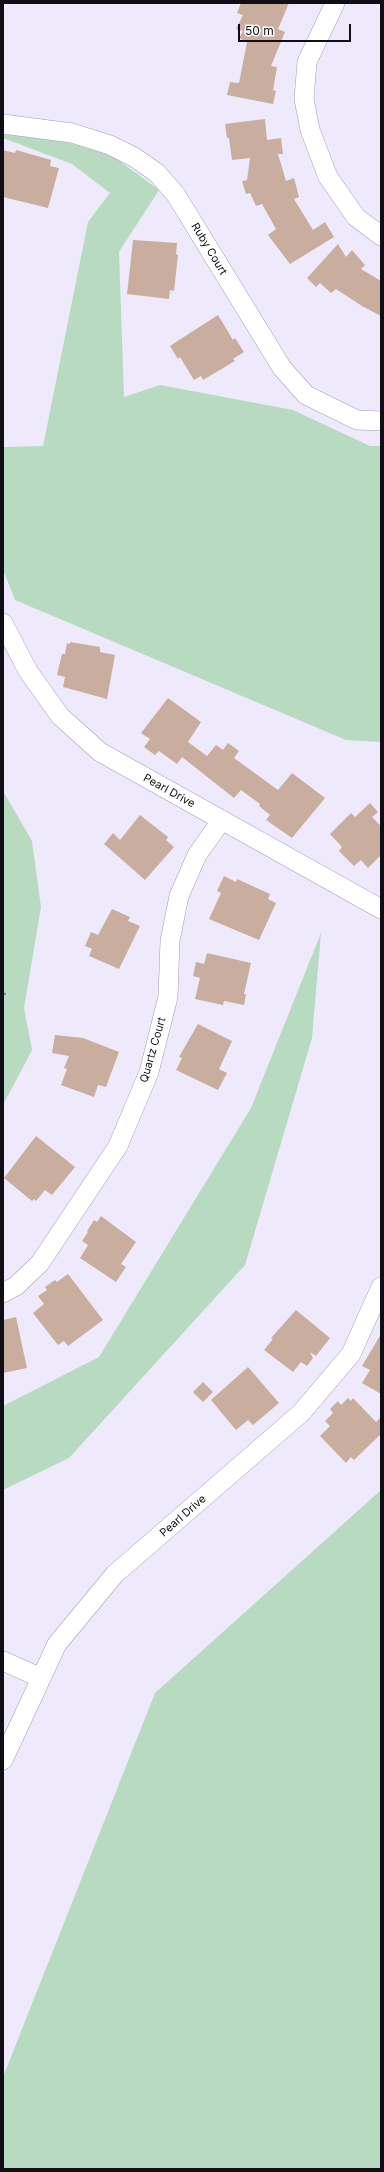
<!DOCTYPE html>
<html>
<head>
<meta charset="utf-8">
<style>
	body { margin:0 }
	#map { position:relative; width:384px; height:2172px; overflow:hidden; background:#efeafb; font-family:Inter,sans-serif }
	canvas { display:block }
	.frame { position:absolute; inset:0; border:4px solid #100d16; pointer-events:none }
	.scale { position:absolute; left:238px; top:24px; width:113px; height:18px; box-sizing:border-box; border:2px solid #100d16; border-top:0; padding-left:5px; font-size:12px; line-height:14px; white-space:nowrap; color:#100d16; -webkit-text-stroke:3px #fff; paint-order:stroke }
</style>
</head>
<body>
<div id="map">
<canvas width="384" height="2172"></canvas>
<div class="frame"></div>
<div class="scale">50 m</div>
</div>
<script>
const g = document.querySelector('canvas').getContext('2d');
g.lineJoin = 'round';
function fill(path, color) { g.fillStyle = color; g.fill(path, 'evenodd'); }
const toPath = rows => new Path2D(rows.map(r => 'M' + r).join(''));
function strokePath(path, color, width, dash) { g.strokeStyle = color; g.lineWidth = width; g.lineCap = dash ? 'butt' : 'round'; g.setLineDash(dash || []); g.stroke(path); }
function write(font, color, halo, rows, align = 'center') {
  g.font = font + ' Inter,sans-serif'; g.lineWidth = 3.5; g.setLineDash([]); g.textBaseline = 'middle'; g.strokeStyle = halo; g.fillStyle = color; for (const [text, x, y, turn = 0] of rows) {
    g.save(); g.translate(x, y); g.rotate((+turn || 0) * Math.PI / 180); g.textAlign = isNaN(turn) ? turn : align; if (halo) g.strokeText(text, 0, 0); g.fillText(text, 0, 0); g.restore();
  }
}
const green = toPath([
	[3,134,63,141,113,156,159,190,119,252,124,397,160,385,293,410,370,446,381,446,381,742,346,740,15,600,3,570,3,447,43,446,88,222,110,193,72,164,3,138],
	[3,791,32,841,41,907,24,1008,32,1050,3,1105],
	[321,933,312,1038,245,1265,69,1458,3,1490,3,1406,99,1357,251,1108],
	[381,1490,381,2169,3,2169,3,2077,155,1693]
]);
const building = toPath([
	[241,3,289,3,278,29,285,32,271,66,277,67,273,90,276,91,273,104,227,95,230,82,239,83,247,42,239,38,243,31,236,29,243,15,237,13],
	[265,119,267,140,281,138,283,154,278,154,286,181,294,178,299,197,294,199,313,230,325,222,334,237,290,264,268,235,276,229,262,204,256,206,250,193,246,194,242,181,247,180,250,158,232,160,229,138,227,138,225,124],
	[3,150,15,153,16,150,51,160,50,166,59,168,48,208,3,197],
	[133,240,177,243,176,254,178,255,174,291,170,290,169,299,127,294],
	[338,244,346,257,352,250,365,265,361,269,381,281,381,316,362,306,336,289,331,293,320,283,316,287,307,278],
	[218,315,233,340,235,338,244,352,233,359,235,361,203,380,201,376,194,380,180,357,178,359,170,346],
	[70,642,100,647,100,652,115,655,107,699,63,687,65,677,57,675,62,654,65,654,67,643,70,644],
	[168,698,201,722,188,742,207,756,216,745,223,750,228,743,239,751,234,758,278,790,292,773,325,798,292,838,266,820,270,815,259,806,260,804,241,790,234,798,182,757,177,764,159,751,155,755,144,747,150,739,141,733],
	[370,803,378,812,372,817,381,826,381,855,368,868,361,860,354,866,339,851,342,847,330,834,351,813,355,817],
	[140,815,168,837,166,840,174,847,145,880,104,844,113,833,120,840],
	[224,876,236,882,237,879,270,894,268,899,276,903,259,940,209,919,221,893,217,891],
	[112,909,130,917,128,921,140,926,119,969,89,956,92,949,85,946,91,932,98,935],
	[207,953,251,963,244,994,246,994,244,1005,224,1001,223,1005,195,999,200,978,193,976,196,962,204,964],
	[198,1024,232,1041,219,1069,227,1073,218,1090,176,1070,182,1058,179,1057],
	[55,1035,83,1038,119,1052,106,1087,98,1085,94,1097,61,1085,67,1069,64,1068,69,1056,52,1053],
	[36,1136,75,1167,52,1195,45,1190,36,1201,34,1199,32,1201,4,1178],
	[101,1216,136,1242,121,1264,126,1267,116,1282,80,1258,88,1245,82,1241,88,1232,87,1231,94,1220,97,1222],
	[68,1274,103,1320,68,1346,64,1341,58,1345,33,1313,44,1304,38,1296,47,1290,45,1287,55,1280,57,1282],
	[296,1310,330,1338,316,1356,310,1352,313,1358,307,1366,301,1362,293,1372,264,1350,273,1339,271,1338],
	[16,1317,27,1368,3,1373,3,1320],
	[381,1334,381,1394,362,1383,370,1370,362,1366],
	[248,1367,279,1403,253,1425,248,1420,236,1430,211,1400],
	[203,1382,213,1392,203,1402,193,1392],
	[348,1398,351,1401,353,1398,376,1422,381,1417,381,1434,354,1460,351,1457,346,1463,320,1436,330,1426,325,1421,333,1413,330,1409,338,1401,341,1405]
]);
const path = toPath([
	[3,993,7,995]
]);
const minor = toPath([
	[335,3,307,62,304,99,310,130,328,177,356,217,381,236],
	[3,124,72,133,110,145,134,157,157,173,176,195,282,368,306,395,357,420,381,421],
	[3,623,28,671,60,716,100,752,381,909],
	[3,1293,16,1286,40,1263,118,1146,149,1072,168,997,170,941,179,896,197,855,221,821],
	[3,1661,41,1678],
	[3,1760,57,1644,115,1574,301,1413,351,1354,381,1287]
]);
const streetNames = [
	["Ruby Court",209,249,59],
	["Pearl Drive",169,791,29],
	["Quartz Court",153,1050,-74],
	["Pearl Drive",183,1516,-41]
];
fill(green, '#b8dac1');
fill(building, '#c9ad9f');
strokePath(minor, '#a59db7', 20);
strokePath(path, '#8d8896', 2.5, [3, 2]);
strokePath(minor, '#fff', 19);
write('11px', '#100d16', '#fff', streetNames);
</script>
</body>
</html>
